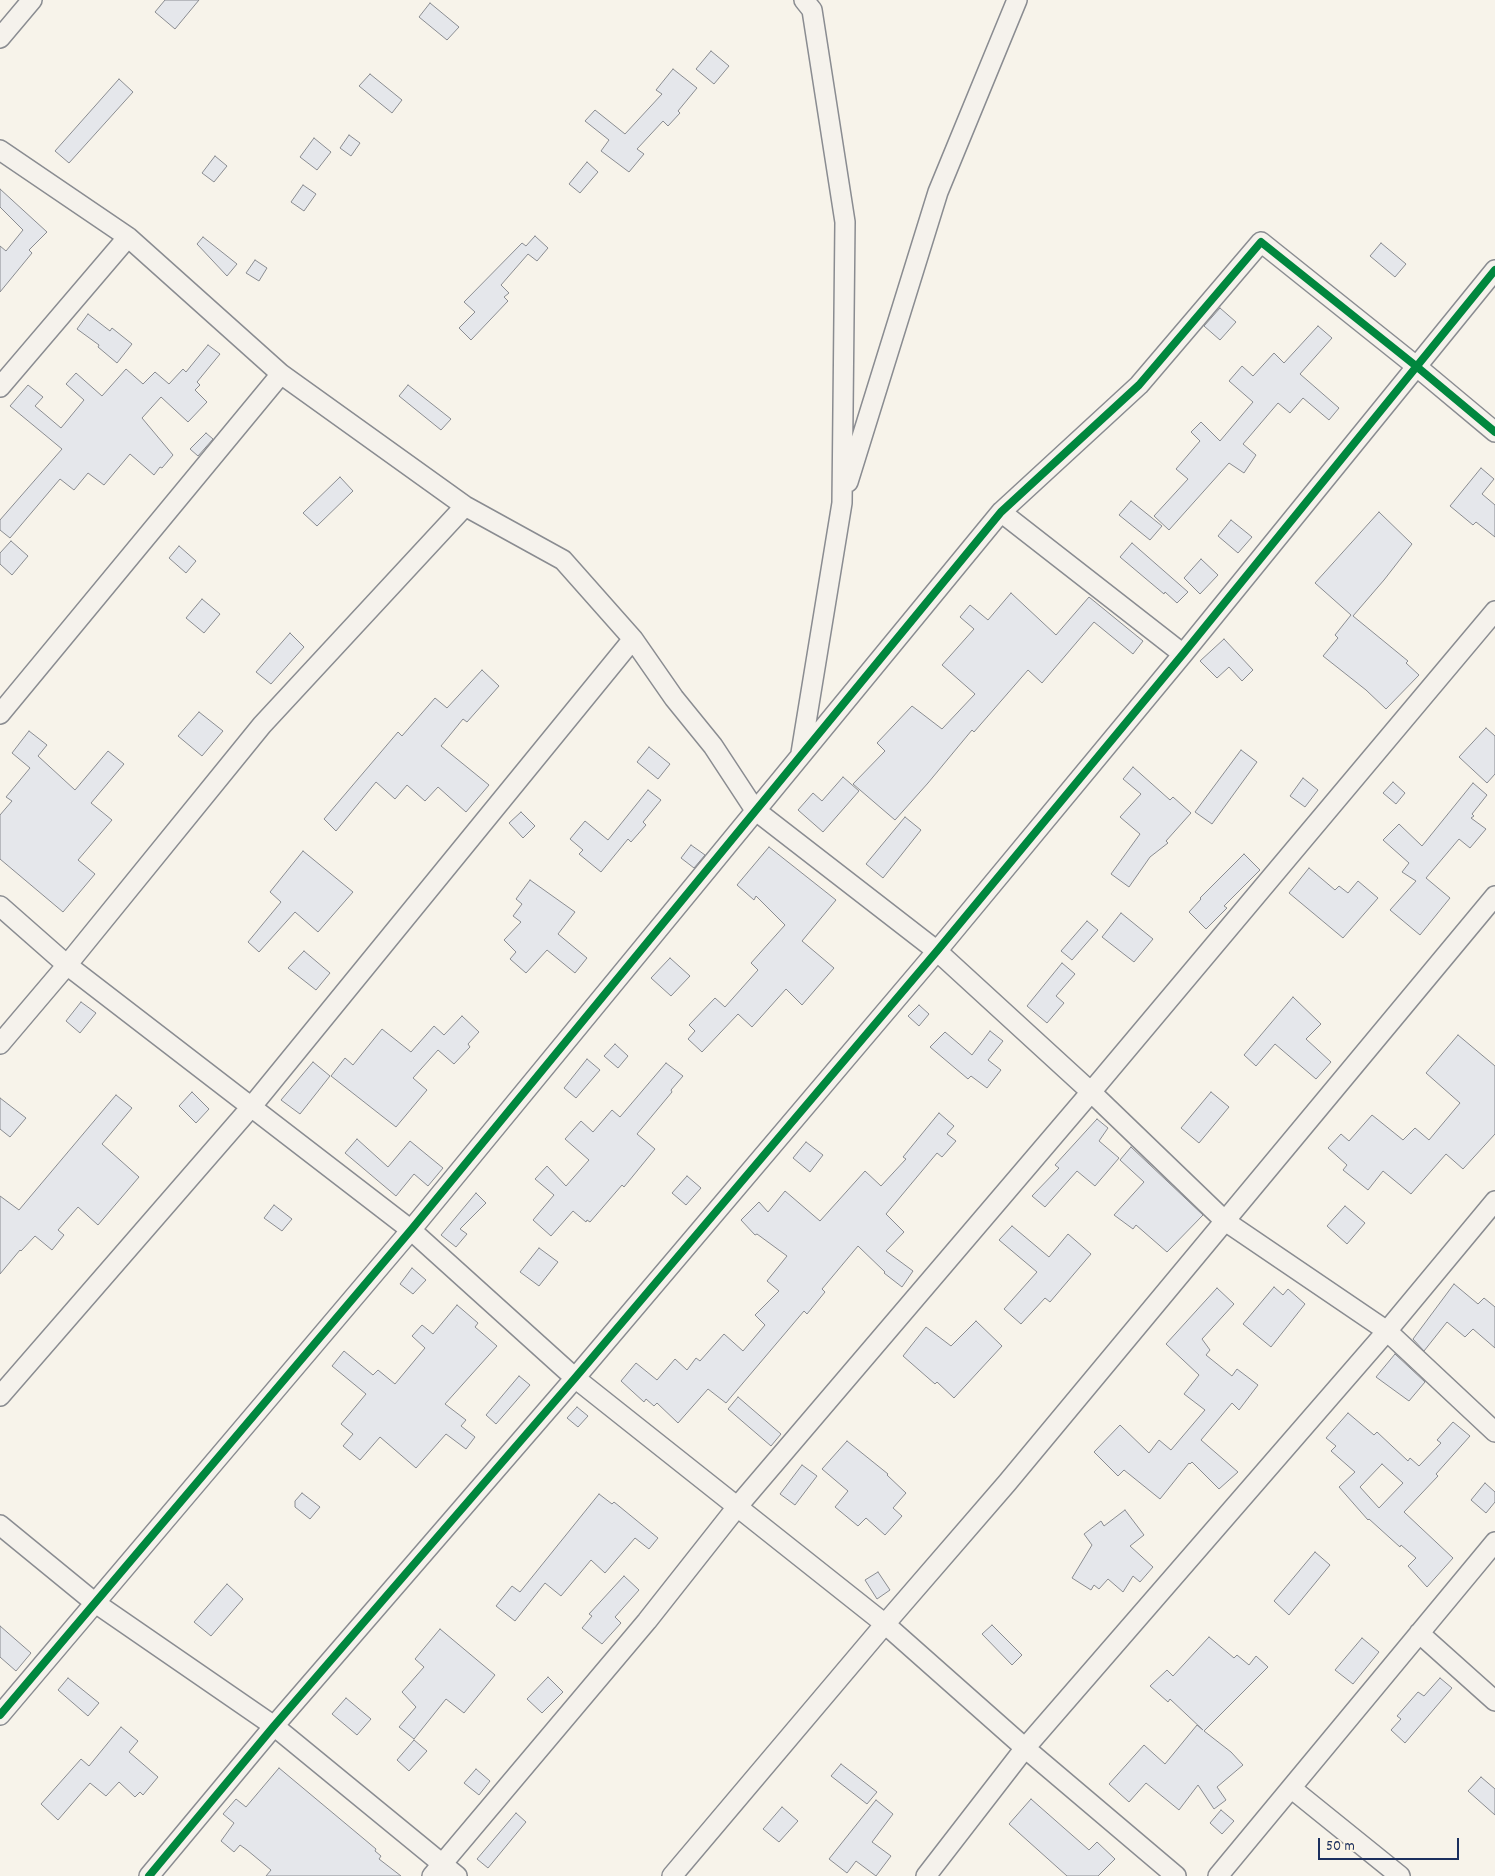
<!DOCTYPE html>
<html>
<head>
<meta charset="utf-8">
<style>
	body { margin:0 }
	#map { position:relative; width:1495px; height:1876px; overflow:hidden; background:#f7f3ea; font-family:Dekko,sans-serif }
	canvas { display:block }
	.scale { position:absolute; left:1318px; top:1838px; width:141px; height:22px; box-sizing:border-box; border:2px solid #1b2f5e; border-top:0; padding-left:6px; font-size:15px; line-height:18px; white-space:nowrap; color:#1b2f5e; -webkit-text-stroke:4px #fcf5e5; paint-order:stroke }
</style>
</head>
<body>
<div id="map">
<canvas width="1495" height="1876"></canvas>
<div class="scale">50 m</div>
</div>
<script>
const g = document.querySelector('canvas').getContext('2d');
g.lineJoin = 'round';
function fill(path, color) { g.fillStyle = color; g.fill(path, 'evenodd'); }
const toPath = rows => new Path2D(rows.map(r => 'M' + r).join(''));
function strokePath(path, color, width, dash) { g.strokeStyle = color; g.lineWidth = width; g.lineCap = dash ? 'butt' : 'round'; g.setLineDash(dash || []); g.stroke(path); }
const building = toPath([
	[165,0,199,0,175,29,155,12,165,0],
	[430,3,459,27,447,40,419,17,430,3],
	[711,51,729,66,714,84,696,69,711,51],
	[673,69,697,88,678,111,680,113,668,126,663,121,637,149,644,154,629,172,601,151,609,140,585,121,595,110,625,134,662,94,656,90,673,69],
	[370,74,402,100,392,113,359,86,370,74],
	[119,79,133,92,69,163,55,151,119,79],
	[349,135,360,143,351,156,340,148,349,135],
	[314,138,331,152,317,170,300,157,314,138],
	[215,156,227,166,214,182,202,173,215,156],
	[587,162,598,172,580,193,569,184,587,162],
	[303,185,316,194,304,211,291,202,303,185],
	[0,189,47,232,29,250,32,253,0,292,0,246,6,251,23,230,0,207,0,189],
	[535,236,548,248,537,261,528,254,501,285,509,293,504,297,508,301,471,340,459,328,475,312,464,302,522,243,526,246,535,236],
	[203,237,237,264,227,276,197,244,203,237],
	[1381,243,1406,264,1395,277,1370,256,1381,243],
	[255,260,267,268,259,281,246,273,255,260],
	[1220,308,1236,322,1220,340,1204,326,1220,308],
	[88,314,110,331,112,328,132,344,117,363,98,347,99,345,77,329,88,314],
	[1318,326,1332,338,1300,374,1339,408,1329,420,1303,398,1290,413,1278,403,1243,444,1256,455,1244,473,1229,463,1169,530,1154,516,1188,479,1176,469,1200,441,1191,432,1201,422,1220,441,1253,402,1229,381,1242,366,1253,376,1274,353,1284,363,1318,326],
	[208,345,220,354,197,382,200,385,195,390,207,402,188,422,161,397,142,418,173,455,162,468,160,467,154,475,130,454,104,485,88,473,74,490,60,479,10,538,0,530,0,520,62,449,10,406,28,385,43,397,35,406,61,428,84,400,66,384,76,373,102,396,126,369,143,384,155,372,169,384,183,369,186,372,208,345],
	[408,385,451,419,441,430,399,396,408,385],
	[206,433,213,439,198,456,190,449,206,433],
	[1481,468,1494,479,1482,494,1495,505,1495,537,1476,522,1473,525,1450,506,1481,468],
	[340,477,353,491,317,526,303,513,340,477],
	[1131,501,1162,526,1150,540,1119,515,1131,501],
	[1379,512,1412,544,1384,580,1353,616,1408,661,1406,663,1419,675,1386,709,1366,690,1323,656,1338,638,1335,635,1351,615,1315,583,1379,512],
	[1231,520,1252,537,1238,553,1218,536,1231,520],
	[11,541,28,556,12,575,0,564,0,553,11,541],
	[1132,543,1188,592,1177,603,1165,592,1164,594,1120,557,1132,543],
	[179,546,196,561,186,573,169,558,179,546],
	[1201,559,1218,575,1200,594,1184,578,1201,559],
	[1011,593,1056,635,1089,597,1143,641,1133,654,1094,622,1042,683,1028,670,974,732,972,730,928,783,895,820,853,784,885,751,877,743,912,706,942,729,975,694,942,665,974,629,960,617,970,605,988,620,1011,593],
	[202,599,220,614,204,633,186,618,202,599],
	[290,633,304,647,271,684,256,672,290,633],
	[1224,639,1253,670,1242,681,1229,667,1217,678,1200,661,1224,639],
	[482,670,499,686,467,722,463,719,441,746,489,785,466,812,438,787,425,801,407,785,395,799,376,782,336,831,324,819,398,732,402,736,435,698,447,708,482,670],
	[199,712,223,731,202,756,178,736,199,712],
	[1486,728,1495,736,1495,774,1487,783,1459,757,1486,728],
	[29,731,47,745,38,756,75,790,108,751,124,764,91,803,112,820,78,860,95,874,63,912,0,859,0,815,12,801,6,797,30,768,12,753,29,731],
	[649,747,670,764,658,779,637,762,649,747],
	[1241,750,1257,762,1212,824,1195,812,1241,750],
	[1133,767,1170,800,1173,797,1191,813,1166,841,1168,843,1150,857,1129,887,1111,874,1140,834,1120,817,1141,794,1123,779,1133,767],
	[843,777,859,791,823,832,798,810,813,793,822,801,843,777],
	[1303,778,1318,790,1305,807,1290,796,1303,778],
	[1393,782,1405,793,1396,804,1383,793,1393,782],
	[1473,783,1487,795,1472,814,1474,816,1471,818,1486,829,1470,848,1459,839,1426,878,1450,898,1420,935,1390,910,1416,881,1402,872,1409,863,1383,840,1399,824,1422,846,1473,783],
	[648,790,661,800,643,822,646,825,631,842,628,839,601,872,579,854,583,850,570,839,585,821,608,840,648,790],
	[521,812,535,826,523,838,509,823,521,812],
	[905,817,921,830,883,878,866,864,905,817],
	[691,845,705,855,694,868,681,858,691,845],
	[769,847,836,900,802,941,834,968,802,1005,786,989,752,1027,738,1014,702,1052,688,1039,695,1031,689,1025,715,998,725,1007,758,970,751,963,785,925,756,896,754,900,737,885,769,847],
	[303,851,353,892,318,932,295,912,259,952,248,942,281,902,270,892,303,851],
	[1244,854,1260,870,1224,906,1227,908,1206,929,1189,912,1201,899,1200,898,1244,854],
	[1309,868,1335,890,1339,886,1348,893,1358,881,1378,898,1343,938,1289,893,1309,868],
	[530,880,575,912,558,934,587,958,575,973,547,950,526,973,510,959,516,952,504,940,521,922,513,916,522,904,516,899,530,880],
	[1121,913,1153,939,1134,962,1102,937,1121,913],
	[1087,921,1098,930,1072,960,1061,951,1087,921],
	[304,951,330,973,316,990,288,968,304,951],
	[670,958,690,976,671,996,651,978,670,958],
	[1062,963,1075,974,1056,996,1064,1003,1047,1023,1027,1006,1062,963],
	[1293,997,1321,1024,1306,1039,1331,1062,1316,1079,1275,1044,1256,1066,1244,1055,1293,997],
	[81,1002,96,1013,80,1033,66,1021,81,1002],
	[919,1005,929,1014,919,1026,908,1016,919,1005],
	[462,1016,479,1032,468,1044,470,1047,454,1064,438,1050,413,1078,427,1090,396,1127,331,1076,345,1058,353,1065,382,1029,411,1052,434,1026,444,1035,462,1016],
	[990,1031,1003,1041,988,1060,1001,1070,987,1088,971,1076,968,1079,930,1047,945,1032,972,1055,990,1031],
	[1458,1035,1495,1066,1495,1134,1463,1169,1446,1154,1411,1194,1383,1171,1368,1190,1343,1170,1347,1165,1328,1148,1341,1134,1349,1141,1372,1115,1403,1140,1415,1128,1429,1140,1460,1103,1426,1073,1458,1035],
	[615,1044,628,1056,618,1068,604,1056,615,1044],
	[587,1059,600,1070,576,1098,564,1088,587,1059],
	[313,1062,330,1076,300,1114,281,1100,313,1062],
	[666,1063,683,1076,671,1090,672,1092,637,1134,655,1149,624,1187,622,1185,590,1222,587,1220,586,1222,573,1211,551,1236,533,1220,554,1195,535,1179,547,1166,566,1186,589,1160,565,1139,581,1121,593,1132,612,1110,620,1117,666,1063],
	[192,1092,209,1109,196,1123,179,1106,192,1092],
	[1211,1092,1229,1107,1199,1143,1181,1128,1211,1092],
	[116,1095,132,1108,102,1144,139,1177,98,1225,78,1207,58,1230,64,1235,52,1250,35,1236,21,1251,20,1250,0,1274,0,1196,19,1210,116,1095],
	[0,1098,26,1118,10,1137,0,1129,0,1098],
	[939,1113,954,1126,947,1134,956,1141,942,1157,937,1153,886,1214,904,1232,886,1251,913,1271,902,1287,884,1273,885,1272,858,1246,822,1289,825,1292,807,1314,804,1311,726,1403,708,1389,678,1423,657,1403,654,1406,646,1399,644,1402,621,1381,636,1363,657,1380,675,1359,687,1370,696,1358,700,1361,724,1334,743,1351,765,1325,755,1315,779,1291,767,1281,787,1256,757,1234,755,1235,741,1220,759,1202,768,1212,785,1191,820,1221,865,1171,881,1186,906,1159,903,1157,939,1113],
	[1097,1119,1108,1128,1099,1141,1119,1158,1095,1186,1077,1171,1045,1207,1032,1196,1059,1168,1055,1165,1097,1119],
	[357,1139,388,1167,410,1141,443,1168,428,1186,414,1174,396,1196,345,1153,357,1139],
	[806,1142,823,1155,810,1172,793,1158,806,1142],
	[1131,1147,1203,1215,1167,1252,1136,1225,1133,1229,1114,1215,1144,1182,1120,1160,1131,1147],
	[687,1176,701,1188,686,1205,672,1193,687,1176],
	[476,1193,486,1203,460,1229,467,1234,456,1247,441,1235,476,1193],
	[274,1205,292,1219,282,1231,264,1218,274,1205],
	[1345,1206,1365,1223,1347,1244,1327,1226,1345,1206],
	[1012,1226,1049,1257,1068,1234,1091,1254,1050,1302,1045,1298,1021,1324,1004,1309,1037,1272,999,1240,1012,1226],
	[539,1248,558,1262,539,1286,520,1272,539,1248],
	[412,1268,426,1280,413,1294,400,1284,412,1268],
	[1454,1284,1478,1304,1484,1298,1495,1307,1495,1348,1473,1329,1465,1337,1447,1322,1424,1351,1413,1339,1454,1284],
	[1274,1287,1283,1295,1288,1289,1305,1304,1271,1347,1243,1324,1274,1287],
	[1217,1288,1234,1304,1202,1339,1210,1350,1206,1355,1232,1376,1237,1369,1258,1385,1239,1410,1232,1403,1201,1440,1238,1472,1219,1489,1192,1462,1190,1464,1189,1463,1160,1499,1124,1470,1118,1476,1094,1452,1120,1425,1149,1453,1159,1440,1171,1450,1205,1410,1184,1394,1199,1375,1166,1344,1217,1288],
	[457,1305,478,1323,475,1327,497,1346,445,1404,466,1420,461,1426,475,1437,466,1449,446,1434,416,1468,380,1437,360,1460,343,1446,353,1434,341,1424,366,1394,332,1366,344,1351,373,1375,378,1370,395,1384,425,1348,412,1336,422,1325,433,1334,457,1305],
	[976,1321,1002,1346,954,1398,937,1382,935,1384,903,1356,926,1327,951,1346,976,1321],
	[1395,1354,1425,1382,1409,1401,1376,1377,1395,1354],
	[519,1376,530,1385,496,1424,486,1415,519,1376],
	[738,1397,781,1434,771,1446,728,1409,738,1397],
	[577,1407,588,1416,578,1427,567,1418,577,1407],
	[1348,1413,1374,1435,1377,1432,1408,1461,1410,1458,1419,1466,1441,1443,1437,1440,1453,1422,1470,1436,1436,1474,1438,1476,1404,1512,1453,1558,1427,1587,1408,1566,1416,1558,1401,1545,1400,1547,1369,1519,1368,1520,1339,1487,1355,1472,1331,1451,1336,1446,1326,1438,1348,1413],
	[1382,1464,1403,1483,1379,1508,1360,1487,1382,1464],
	[847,1441,888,1474,887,1475,906,1493,893,1508,902,1516,885,1535,866,1518,858,1526,835,1507,848,1491,822,1469,847,1441],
	[802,1465,817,1476,795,1505,780,1494,802,1465],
	[1485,1483,1495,1492,1495,1502,1486,1513,1471,1500,1485,1483],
	[302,1493,320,1507,310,1519,295,1507,295,1501,302,1493],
	[599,1494,612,1504,614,1502,658,1538,649,1549,635,1538,605,1573,591,1560,561,1596,545,1583,515,1621,496,1606,512,1586,520,1592,599,1494],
	[1125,1510,1144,1535,1130,1546,1153,1567,1140,1582,1133,1576,1123,1592,1108,1579,1099,1589,1094,1585,1091,1590,1072,1578,1092,1545,1084,1534,1101,1521,1104,1526,1125,1510],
	[1315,1552,1330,1565,1289,1615,1274,1601,1315,1552],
	[878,1572,890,1590,877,1599,865,1580,878,1572],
	[624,1576,639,1590,615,1617,621,1623,602,1644,582,1628,592,1616,589,1614,624,1576],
	[227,1584,243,1599,211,1636,194,1622,227,1584],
	[992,1625,1022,1655,1012,1665,982,1634,992,1625],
	[0,1626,31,1653,16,1671,0,1657,0,1626],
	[440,1629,495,1675,464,1713,446,1699,414,1739,399,1727,416,1707,402,1692,424,1667,415,1659,440,1629],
	[1209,1637,1234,1658,1237,1655,1249,1665,1256,1656,1268,1667,1204,1731,1231,1752,1243,1765,1217,1787,1226,1800,1214,1809,1198,1785,1179,1810,1146,1783,1129,1802,1109,1784,1144,1745,1165,1764,1197,1725,1203,1730,1170,1699,1168,1702,1150,1686,1167,1670,1173,1676,1209,1637],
	[1362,1638,1379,1652,1353,1684,1335,1670,1362,1638],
	[548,1677,563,1692,542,1713,527,1699,548,1677],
	[68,1678,99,1703,88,1716,58,1690,68,1678],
	[1440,1678,1452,1688,1405,1743,1391,1730,1401,1719,1397,1716,1418,1692,1424,1696,1440,1678],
	[346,1698,371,1719,357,1735,332,1714,346,1698],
	[121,1727,138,1741,129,1752,158,1777,143,1795,140,1792,135,1797,119,1782,106,1796,90,1783,58,1820,41,1804,81,1759,89,1766,121,1727],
	[414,1740,427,1751,409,1771,397,1760,414,1740],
	[841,1764,877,1792,867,1804,831,1776,841,1764],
	[279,1768,376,1849,375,1851,381,1856,379,1859,401,1876,266,1876,271,1870,247,1850,240,1845,234,1852,221,1841,234,1823,223,1814,236,1799,246,1807,279,1768],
	[476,1769,490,1781,479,1795,464,1783,476,1769],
	[1481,1777,1495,1789,1495,1815,1468,1791,1481,1777],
	[1031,1799,1089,1850,1097,1842,1115,1859,1098,1876,1067,1876,1009,1824,1031,1799],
	[876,1800,893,1814,872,1842,891,1856,876,1876,856,1861,847,1873,829,1859,876,1800],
	[782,1807,798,1821,779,1842,763,1829,782,1807],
	[1221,1810,1234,1821,1222,1834,1210,1823,1221,1810],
	[516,1813,526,1822,488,1868,477,1859,516,1813]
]);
const minor = toPath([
	[0,38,32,0],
	[0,150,128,237,281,374,465,506,563,560,633,639,674,698,713,746,755,810,937,951,1091,1092,1225,1221,1387,1331,1495,1432],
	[0,387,128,237],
	[848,482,938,192,1017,0],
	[1001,512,1183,654],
	[0,714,281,374],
	[801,753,842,503,845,222,812,10,804,0],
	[0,906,67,965,411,1230,575,1378,885,1624,1025,1748,1176,1876],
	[0,1044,67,965,262,725,465,506],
	[0,1396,252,1106,633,639],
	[0,1525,94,1602,274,1726,457,1876],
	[1419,1633,1495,1701],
	[0,1715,411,1230,1001,512,1139,385,1261,242,1416,366,1495,432],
	[1291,1788,1400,1876],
	[149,1876,274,1726,575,1378,937,951,1183,654,1495,270],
	[432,1876,647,1621,737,1507,1091,1092,1495,611],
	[672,1876,885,1624,1007,1483,1495,896],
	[926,1876,1025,1748,1387,1331,1495,1201],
	[1218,1876,1495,1542]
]);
const cycleway = toPath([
	[0,1715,411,1230,1001,512,1139,385,1261,242,1416,366,1495,432],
	[149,1876,274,1726,575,1378,937,951,1183,654,1495,270]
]);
fill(building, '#e5e7eb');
strokePath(building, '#8a8c91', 1);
strokePath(minor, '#8a8c91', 22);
strokePath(minor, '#f5f2ec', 19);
strokePath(cycleway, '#00873e', 8);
</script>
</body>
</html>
